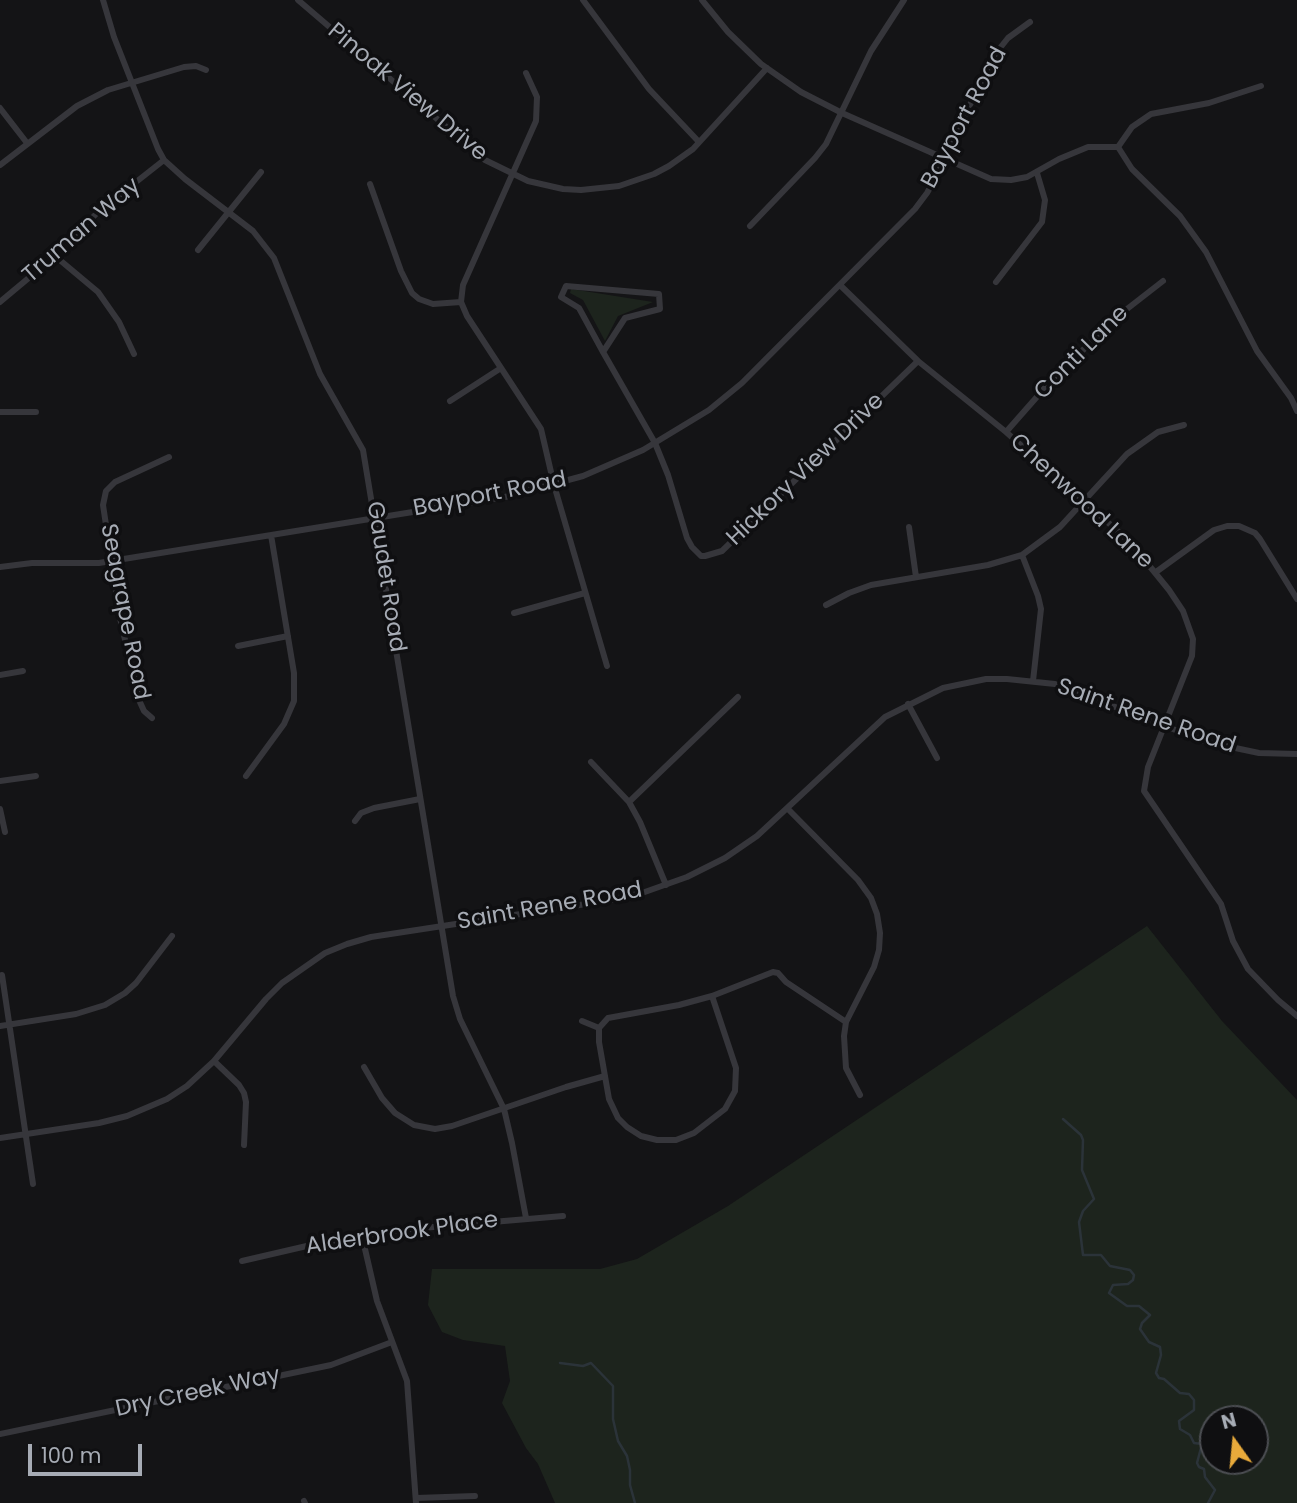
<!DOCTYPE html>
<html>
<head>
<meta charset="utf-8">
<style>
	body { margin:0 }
	#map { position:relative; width:1297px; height:1503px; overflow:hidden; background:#141416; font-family:Poppins,sans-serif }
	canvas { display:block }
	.north { position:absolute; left:1199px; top:1405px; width:70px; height:70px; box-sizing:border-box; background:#0f0f11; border:2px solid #4c4e53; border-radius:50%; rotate:345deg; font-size:19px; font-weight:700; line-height:28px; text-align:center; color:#a7acb5 }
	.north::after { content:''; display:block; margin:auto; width:24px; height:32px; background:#e8aa3b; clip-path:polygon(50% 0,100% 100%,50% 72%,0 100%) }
	.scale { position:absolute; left:28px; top:1444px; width:114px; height:32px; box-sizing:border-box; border:4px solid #a7acb5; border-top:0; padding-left:9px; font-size:21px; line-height:24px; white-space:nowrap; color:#a7acb5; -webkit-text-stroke:5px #0f0f11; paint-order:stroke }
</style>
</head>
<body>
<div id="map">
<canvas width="1297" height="1503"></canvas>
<div class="north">N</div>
<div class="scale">100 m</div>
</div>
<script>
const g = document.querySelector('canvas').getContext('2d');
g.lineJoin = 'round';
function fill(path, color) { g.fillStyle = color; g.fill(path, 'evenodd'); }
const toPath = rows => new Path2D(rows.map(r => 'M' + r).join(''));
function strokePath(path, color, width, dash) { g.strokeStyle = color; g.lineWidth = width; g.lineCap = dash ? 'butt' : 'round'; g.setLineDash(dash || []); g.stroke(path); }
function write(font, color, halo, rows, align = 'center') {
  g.font = font + ' Poppins,sans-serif'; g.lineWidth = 7; g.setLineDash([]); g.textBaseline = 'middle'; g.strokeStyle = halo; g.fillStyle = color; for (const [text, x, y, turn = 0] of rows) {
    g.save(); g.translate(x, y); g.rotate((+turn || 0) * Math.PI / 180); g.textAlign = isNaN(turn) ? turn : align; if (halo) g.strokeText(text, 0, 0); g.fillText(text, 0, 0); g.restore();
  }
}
const green = toPath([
	[571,289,653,302,618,316,605,341,583,300,570,293],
	[1147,926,1222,1021,1297,1100,1297,1503,555,1503,538,1464,526,1448,502,1403,510,1381,505,1346,463,1340,442,1332,428,1305,432,1269,600,1269,637,1259,728,1206],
	[1213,1419,1255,1419,1255,1461,1213,1461]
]);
const stream = toPath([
	[1063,1119,1081,1135,1083,1140,1082,1170,1094,1199,1083,1211,1079,1222,1083,1255,1101,1255,1110,1266,1130,1270,1134,1275,1133,1280,1128,1284,1113,1285,1109,1293,1127,1306,1139,1306,1150,1315,1142,1323,1140,1329,1149,1342,1160,1347,1161,1355,1156,1373,1159,1378,1164,1379,1180,1393,1189,1394,1194,1400,1194,1410,1179,1421,1180,1429,1190,1435,1194,1443,1202,1444,1197,1463,1199,1467,1204,1469,1205,1477,1215,1490,1208,1503],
	[560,1363,583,1366,591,1363,613,1386,613,1419,618,1441,627,1456,630,1470,630,1485,635,1503]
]);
const minor = toPath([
	[103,0,114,37,158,149,164,160,185,179,253,231,274,258,320,374,363,450,453,996,460,1019,504,1109,512,1143,526,1218],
	[298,0,485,160,528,181,563,189,581,190,619,186,654,174,669,166,693,149,767,68],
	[583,0,649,89,699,142],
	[702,0,728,32,761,64,801,92,842,113,991,179,1011,180,1027,177,1059,159,1088,147,1118,147,1132,169,1180,216,1206,252,1257,351,1291,398,1297,411],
	[526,73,537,97,536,121,463,285,461,302,467,316,541,429,554,485,607,666],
	[0,108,27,143],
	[1118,147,1132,127,1151,114,1209,103,1261,86],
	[0,165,77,106,108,90,184,67,196,66,206,70],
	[370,184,401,271,412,293,419,299,433,304,461,302],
	[750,226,815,158,826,144,871,51,904,0],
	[198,250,261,172],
	[55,256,98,292,119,322,134,354],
	[996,282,1042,222,1045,200,1037,173],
	[841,286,918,361,1006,432,1130,542,1169,590,1183,611,1193,639,1192,656,1148,767,1144,791,1221,904,1233,941,1248,969,1278,1000,1297,1016],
	[0,302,55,256,98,212,164,160],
	[603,352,625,318,660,309,659,294,566,286,561,297,579,308,603,352,655,443,668,475,687,538,692,547,701,556,705,556,722,551,918,361],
	[450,401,501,368],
	[0,412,36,412],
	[1006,432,1050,382,1118,316,1163,281],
	[909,527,916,577],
	[1022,555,1038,596,1041,609,1033,681],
	[0,567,32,563,99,563,505,497,583,476,643,450,709,410,742,383,915,209,927,193,936,177,992,58,1008,38,1030,22],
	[1156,572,1214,530,1227,526,1239,526,1255,533,1260,539,1297,599],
	[826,605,849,593,871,585,988,565,1022,555,1060,527,1127,454,1158,432,1184,425],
	[514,613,585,593],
	[238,646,288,636],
	[0,675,23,671],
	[908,704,937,758],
	[152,718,144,711,139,700,120,618,103,505,106,491,115,482,169,457],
	[591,762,629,802,640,822,666,885],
	[246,776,284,724,294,701,294,673,271,535],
	[0,781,36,776],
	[629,802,738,697],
	[0,809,5,832],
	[788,809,858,880,871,898,877,914,880,933,879,950,874,967,846,1022,844,1036,846,1068,860,1095],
	[355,821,361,813,374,808,420,799],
	[2,975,33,1184],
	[582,1021,599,1028],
	[0,1026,76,1014,105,1005,125,993,136,983,172,936],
	[599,1028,599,1042,609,1099,618,1118,627,1127,641,1136,657,1140,676,1140,694,1133,725,1109,735,1091,736,1068,712,996],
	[599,1028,608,1018,679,1005,712,996,773,972,778,973,786,982,846,1022],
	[214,1061,239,1085,244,1093,246,1102,244,1145],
	[364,1067,382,1098,395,1113,414,1125,435,1129,452,1126,566,1087,605,1076],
	[0,1138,99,1123,127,1116,167,1099,187,1086,214,1061,266,999,282,983,325,953,347,944,371,937,612,900,642,893,687,877,725,858,757,836,885,717,943,688,986,679,1007,679,1055,684,1207,742,1259,753,1297,754],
	[362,1236,377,1301,407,1381,416,1503],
	[242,1261,324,1242,398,1230,563,1216],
	[0,1434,331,1365,392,1342],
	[416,1498,475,1496],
	[304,1501,305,1503]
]);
const streetNames = [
	["Pinoak View Drive",407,93,40],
	["Bayport Road",965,118,-62],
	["Truman Way",82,231,-41],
	["Conti Lane",1082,353,-45],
	["Hickory View Drive",806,470,-44],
	["Bayport Road",490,495,-11],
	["Chenwood Lane",1081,502,43],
	["Gaudet Road",385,577,81],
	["Seagrape Road",124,612,79],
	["Saint Rene Road",1146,717,19],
	["Saint Rene Road",550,907,-10],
	["Alderbrook Place",402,1234,-8],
	["Dry Creek Way",198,1393,-12]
];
fill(green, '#1d241d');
strokePath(stream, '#2b3339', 2.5);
strokePath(minor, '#36363b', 6);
write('23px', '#a7acb5', '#0f0f11', streetNames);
</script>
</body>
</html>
